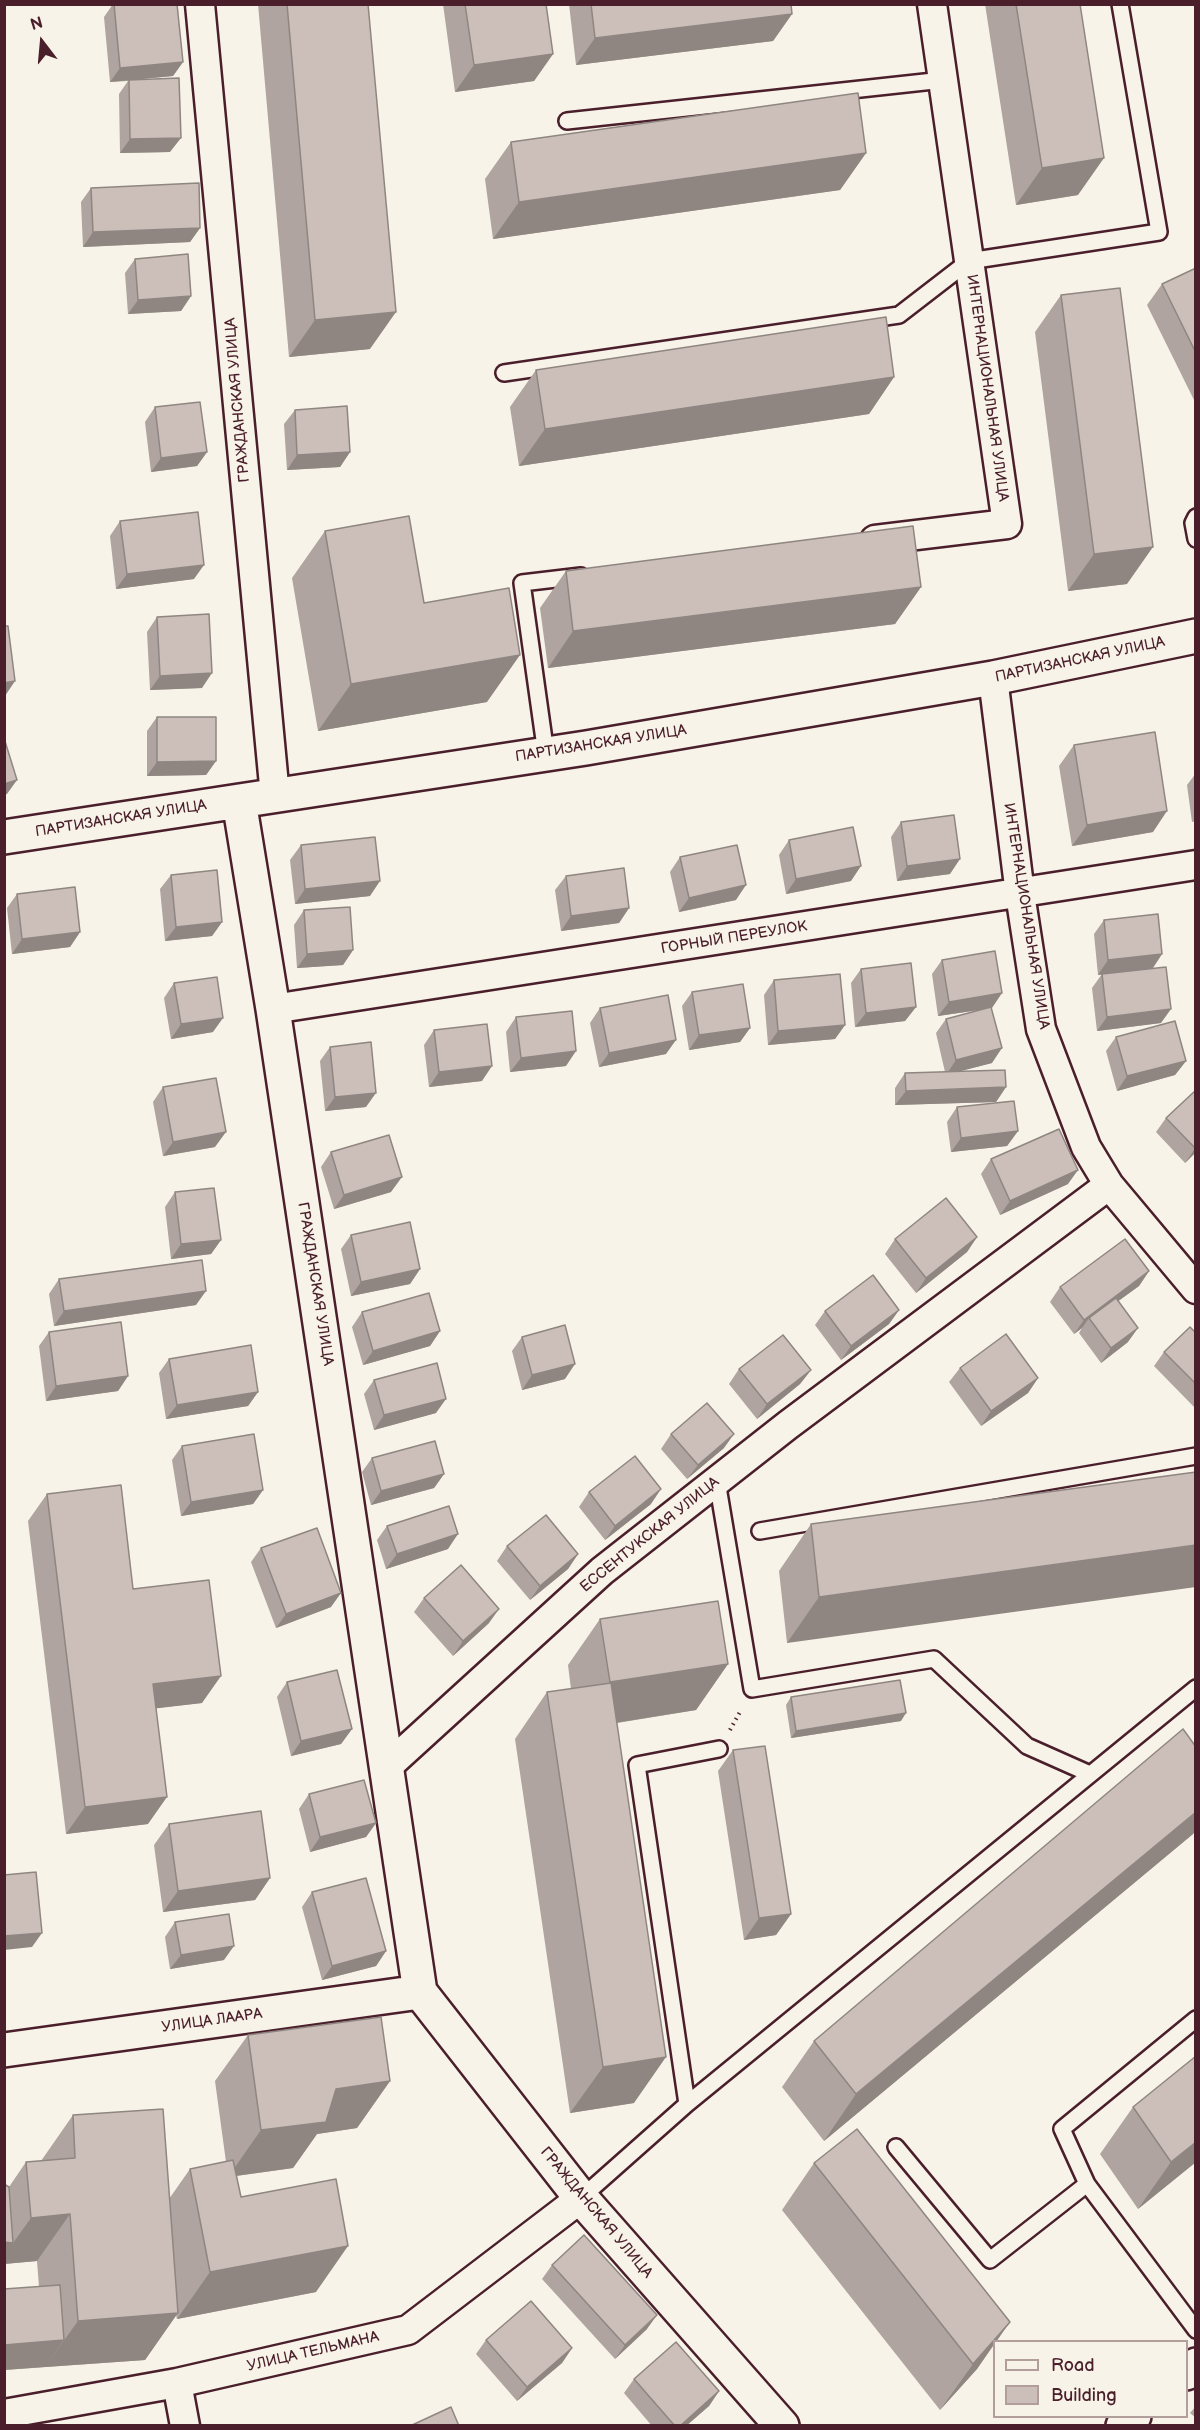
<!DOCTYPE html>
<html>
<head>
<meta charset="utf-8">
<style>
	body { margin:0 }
	#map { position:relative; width:1200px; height:2430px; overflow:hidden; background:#f7f3e8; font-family:"Balsamiq Sans",sans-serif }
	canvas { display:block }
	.frame { position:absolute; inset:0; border:6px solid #4a1f2b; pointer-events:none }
	.legend { position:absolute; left:993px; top:2340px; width:195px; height:78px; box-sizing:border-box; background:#f7f3e8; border:2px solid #b29e9c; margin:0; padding:8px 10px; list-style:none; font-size:18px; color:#4a1f2b }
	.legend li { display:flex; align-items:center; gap:12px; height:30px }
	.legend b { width:30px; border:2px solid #b29e9c }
	.north { position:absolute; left:12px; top:12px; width:60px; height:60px; -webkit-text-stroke:4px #f7f3e8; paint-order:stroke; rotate:344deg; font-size:16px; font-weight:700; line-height:24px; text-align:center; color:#4a1f2b }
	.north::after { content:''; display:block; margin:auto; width:21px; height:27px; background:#4a1f2b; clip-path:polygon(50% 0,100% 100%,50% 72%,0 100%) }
</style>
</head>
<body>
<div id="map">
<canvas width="1200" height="2430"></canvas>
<div class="frame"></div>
<ul class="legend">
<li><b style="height:8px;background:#f7f3e8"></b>Road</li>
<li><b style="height:16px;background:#ccbfb9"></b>Building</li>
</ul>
<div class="north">N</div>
</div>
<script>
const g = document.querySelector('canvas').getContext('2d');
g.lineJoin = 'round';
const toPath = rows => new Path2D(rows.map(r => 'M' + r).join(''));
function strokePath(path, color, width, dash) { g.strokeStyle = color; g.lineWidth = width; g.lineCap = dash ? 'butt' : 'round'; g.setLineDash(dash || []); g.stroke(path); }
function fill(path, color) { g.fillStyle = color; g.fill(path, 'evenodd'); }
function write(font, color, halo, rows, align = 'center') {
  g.font = font + ' "Balsamiq Sans",sans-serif'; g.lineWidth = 4.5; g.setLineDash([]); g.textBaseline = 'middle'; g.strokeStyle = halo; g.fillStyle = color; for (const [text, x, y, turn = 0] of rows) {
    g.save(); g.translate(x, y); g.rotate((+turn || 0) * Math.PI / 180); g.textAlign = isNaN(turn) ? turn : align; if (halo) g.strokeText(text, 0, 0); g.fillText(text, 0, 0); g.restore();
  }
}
const path = toPath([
	[730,1730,741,1710]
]);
const lane = toPath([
	[567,121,943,80],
	[504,373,899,315,969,261,1159,232,1120,4],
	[1196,517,1193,523,1196,539],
	[546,754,522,583,581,576],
	[717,1481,752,1689,934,1659,1027,1746,1090,1774],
	[760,1531,1196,1456],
	[687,2104,1196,1688],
	[896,2147,990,2260,1087,2184,1196,2330],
	[1087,2184,1062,2129,1196,2019],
	[581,2198,687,2104,637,1765,719,1749]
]);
const street = toPath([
	[200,4,275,796],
	[875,540,1007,524,932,4],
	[993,678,1020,894,1041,1029,1086,1147,1109,1185,1196,1289],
	[273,1009,1196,865],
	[388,1766,602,1571,788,1425,1109,1185],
	[177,2383,185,2426],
	[4,2414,177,2383,408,2330,581,2198]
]);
const secondary = toPath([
	[239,801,273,1009,420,1992,581,2198,782,2426],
	[4,837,586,748,993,678,1196,636],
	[4,2050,420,1992],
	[1186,2373,1196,2365],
	[1123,2426,1134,2416]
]);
const wall = toPath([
	[113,4,177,4,183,62,173,76,142,79,170,152,120,153,119,94,128,81,110,82,104,17],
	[258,4,368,4,370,349,289,357],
	[443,4,546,4,553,54,534,81,455,92],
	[569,4,791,4,792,14,773,41,576,65],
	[985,4,1080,4,1078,195,1016,205],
	[511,142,866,153,840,190,493,239,485,179],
	[91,188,200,228,190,242,83,247,81,202],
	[135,259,191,296,181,311,128,314,125,273],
	[1196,268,1196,404,1147,305,1162,284],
	[1061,295,1127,584,1068,591,1035,332],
	[536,370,894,377,869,414,519,466,510,407],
	[155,407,207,452,197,466,151,472,145,422],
	[295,410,350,452,340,467,287,470,284,424],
	[120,521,194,579,116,589,110,536],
	[325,531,424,603,487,702,318,731,292,578],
	[566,571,921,587,895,624,548,668,540,608],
	[157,617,202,688,150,690,147,632],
	[157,717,216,761,206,775,147,776,147,731],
	[1074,745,1153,832,1072,846,1059,766],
	[1196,773,1196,821,1192,822,1187,785],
	[901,822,950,874,897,881,891,837],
	[789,840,851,881,786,894,779,855],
	[301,845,370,896,295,904,290,860],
	[680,857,736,900,679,912,670,872],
	[171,875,222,922,212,936,165,941,160,889],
	[566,876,629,908,619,923,561,931,555,890],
	[17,894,80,932,70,947,12,954,7,908],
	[304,910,353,950,343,965,297,968,294,925],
	[1104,920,1162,954,1153,968,1161,1023,1097,1031,1092,988,1102,974,1098,975,1094,934],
	[942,960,992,1008,992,1063,959,1071,1006,1087,996,1102,895,1105,895,1088,905,1073,945,1072,936,1033,946,1019,980,1010,938,1016,932,974],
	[861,969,916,1007,905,1021,855,1027,851,983],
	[774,980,845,1025,835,1039,768,1045,764,995],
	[174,983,213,1032,171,1039,164,998],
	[692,992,750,1028,740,1042,689,1050,682,1006],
	[600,1008,666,1054,599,1067,590,1023],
	[516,1017,566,1066,510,1072,506,1032],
	[434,1030,482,1081,429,1087,424,1045],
	[1116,1037,1186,1061,1175,1075,1117,1091,1106,1051],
	[330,1047,366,1107,325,1111,320,1061],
	[163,1087,215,1147,163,1156,153,1102],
	[1196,1090,1196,1152,1185,1163,1156,1132,1166,1118],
	[957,1107,1018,1131,1007,1146,951,1152,947,1122],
	[331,1152,391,1192,334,1209,321,1167],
	[991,1159,1068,1184,1000,1215,981,1174],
	[175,1192,221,1240,211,1254,171,1259,165,1207],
	[351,1235,420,1269,410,1284,351,1296,341,1249],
	[977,1237,967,1252,916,1293,885,1254,895,1239],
	[1149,1271,1139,1286,1118,1301,1128,1342,1101,1363,1079,1333,1082,1328,1074,1334,1050,1302,1060,1287],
	[59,1279,196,1305,54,1326,49,1294],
	[899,1310,889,1324,841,1360,815,1325,825,1311],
	[362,1312,440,1331,430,1346,363,1365,352,1327],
	[49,1332,128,1376,118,1391,46,1401,39,1346],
	[1196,1333,1196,1409,1154,1366,1164,1352],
	[522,1337,565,1379,522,1390,512,1351],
	[169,1359,258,1392,248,1406,166,1419,159,1373],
	[960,1368,1038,1378,1028,1393,981,1426,949,1382],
	[739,1369,811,1370,800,1384,757,1419,729,1384],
	[374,1380,436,1413,374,1430,364,1394],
	[671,1434,724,1448,687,1479,661,1449],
	[182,1446,263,1490,253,1504,181,1516,172,1460],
	[372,1458,444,1474,434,1488,371,1505,362,1472],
	[1196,1472,787,1643,779,1571,811,1524],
	[589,1492,651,1504,605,1540,579,1507],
	[47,1494,133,1589,202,1703,156,1708,148,1824,66,1834,28,1521],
	[387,1526,448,1549,386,1569,377,1540],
	[507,1546,578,1554,568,1569,530,1600,497,1561],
	[261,1548,331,1607,276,1628,251,1562],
	[424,1598,489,1623,453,1656,414,1612],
	[600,1619,728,1664,696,1710,617,1723,634,2103,570,2113,515,1739,547,1692,571,1689,568,1665],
	[287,1682,352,1729,341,1744,291,1756,277,1697],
	[791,1697,901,1721,791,1738,786,1705],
	[1196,1747,1196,1830,1193,1834,824,2141,782,2087,814,2041],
	[733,1750,791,1914,776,1935,744,1940,718,1771],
	[309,1794,376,1823,366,1837,310,1852,299,1809],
	[169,1824,270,1878,255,1900,163,1912,154,1845],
	[312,1892,386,1951,376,1966,322,1980,302,1907],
	[175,1922,224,1960,170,1969,165,1937],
	[248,2035,390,2081,357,2128,317,2134,293,2168,236,2176,241,2197,316,2292,177,2319,176,2315,145,2360,4,2370,39,2287,37,2261,4,2264,4,2184,9,2187,26,2162,41,2161,73,2115,169,2199,190,2169,226,2162,215,2081],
	[1196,2056,1196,2162,1138,2209,1100,2154,1133,2107],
	[814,2163,996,2342,977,2369,940,2410,782,2210],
	[552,2265,647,2329,615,2359,542,2279],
	[486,2340,572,2348,562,2363,517,2401,476,2354],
	[634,2379,719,2391,709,2406,686,2426,652,2426,624,2393],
	[1196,2406,1196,2418,1190,2413]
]);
const shadedWall = toPath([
	[792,14,773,41,576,65,595,38],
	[553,54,534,81,455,92,474,65],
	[183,62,173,76,110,82,120,68],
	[181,138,170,152,120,153,130,139],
	[866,153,840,190,493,239,519,202],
	[1104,158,1078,195,1016,205,1042,168],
	[200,228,190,242,83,247,93,232],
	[191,296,181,311,128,314,138,300],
	[396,312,370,349,289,357,315,320],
	[894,377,869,414,519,466,545,429],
	[207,452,197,466,151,472,161,458],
	[350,452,340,467,287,470,297,455],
	[1153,547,1127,584,1068,591,1094,554],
	[204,565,194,579,116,589,127,574],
	[921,587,895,624,548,668,573,631],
	[520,655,487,702,318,731,351,684],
	[212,673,202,688,150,690,160,676],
	[15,681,5,696,4,696,4,683],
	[216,761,206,775,147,776,157,762],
	[17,780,7,794,4,795,4,784],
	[1167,811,1153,832,1072,846,1087,825],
	[960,859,950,874,897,881,907,866],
	[861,866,851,881,786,894,796,879],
	[380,881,370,896,295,904,305,889],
	[746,885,736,900,679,912,689,898],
	[629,908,619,923,561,931,571,916],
	[222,922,212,936,165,941,176,927],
	[80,932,70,947,12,954,22,939],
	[353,950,343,965,297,968,307,954],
	[1162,954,1152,969,1098,975,1108,960],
	[1002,993,992,1008,938,1016,949,1002],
	[916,1007,905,1021,855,1027,866,1013],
	[1171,1009,1161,1023,1097,1031,1107,1017],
	[223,1018,213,1032,171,1039,181,1024],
	[845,1025,835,1039,768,1045,778,1031],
	[750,1028,740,1042,689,1050,699,1035],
	[676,1040,666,1054,599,1067,609,1053],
	[1002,1048,992,1063,946,1075,956,1060],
	[576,1051,566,1066,510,1072,521,1058],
	[1186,1061,1175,1075,1117,1091,1127,1076],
	[492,1066,482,1081,429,1087,439,1072],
	[1006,1087,996,1102,895,1105,906,1091],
	[376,1093,366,1107,325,1111,335,1097],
	[1018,1131,1007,1146,951,1152,961,1138],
	[226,1132,215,1147,163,1156,173,1142],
	[1196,1147,1196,1152,1185,1163],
	[1078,1170,1068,1184,1000,1215,1010,1201],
	[402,1177,391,1192,334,1209,344,1195],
	[977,1237,967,1252,916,1293,926,1278],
	[221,1240,211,1254,171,1259,181,1244],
	[420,1269,410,1284,351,1296,361,1282],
	[1149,1271,1139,1286,1091,1321,1089,1318,1082,1328,1074,1334,1084,1320],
	[206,1291,196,1305,54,1326,64,1311],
	[899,1310,889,1324,841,1360,851,1346],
	[1138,1328,1128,1342,1101,1363,1111,1348],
	[440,1331,430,1346,363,1365,373,1351],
	[575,1364,565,1379,522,1390,532,1375],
	[811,1370,800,1384,757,1419,767,1404],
	[128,1376,118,1391,46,1401,56,1386],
	[1038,1378,1028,1393,981,1426,991,1411],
	[258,1392,248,1406,166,1419,177,1405],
	[446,1399,436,1413,374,1430,384,1415],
	[734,1434,724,1448,687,1479,698,1465],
	[444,1474,434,1488,371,1505,381,1491],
	[661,1489,651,1504,605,1540,615,1526],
	[263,1490,253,1504,181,1516,191,1502],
	[458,1534,448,1549,386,1569,397,1554],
	[1196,1545,1196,1587,787,1643,819,1597],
	[578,1554,568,1569,530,1600,540,1586],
	[341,1593,331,1607,276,1628,286,1614],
	[499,1609,489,1623,453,1656,463,1641],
	[728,1664,696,1710,577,1729,610,1682],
	[221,1676,202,1703,134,1711,153,1684],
	[906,1713,901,1721,791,1738,796,1731],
	[352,1729,341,1744,291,1756,301,1741],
	[167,1797,148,1824,66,1834,85,1807],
	[1196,1812,1196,1830,1193,1834,824,2141,856,2094],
	[376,1823,366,1837,310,1852,320,1837],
	[270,1878,255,1900,163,1912,178,1891],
	[791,1914,776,1935,744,1940,759,1918],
	[42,1933,32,1947,4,1950,4,1936],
	[234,1946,224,1960,170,1969,181,1955],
	[386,1951,376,1966,322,1980,332,1966],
	[666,2057,634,2103,570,2113,603,2067],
	[390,2081,357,2128,317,2134,293,2168,228,2177,261,2130,336,2089],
	[1196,2142,1196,2162,1138,2209,1171,2162],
	[70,2214,37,2261,4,2264,4,2242,13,2243,31,2218],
	[348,2246,316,2292,177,2319,210,2272],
	[178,2313,145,2360,45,2367,78,2321],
	[657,2315,647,2329,615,2359,625,2345],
	[1010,2322,996,2342,994,2342,994,2344,977,2369,940,2410,973,2364],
	[64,2340,45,2367,4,2370,4,2345],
	[572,2348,562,2363,517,2401,527,2387],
	[719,2391,709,2406,686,2426,680,2426]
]);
const building = toPath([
	[114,4,177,4,183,62,120,68,114,4],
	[287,4,368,4,396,312,315,320,287,4],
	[465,4,546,4,553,54,474,65,465,4],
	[591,4,791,4,792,14,595,38,591,4],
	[1016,4,1080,4,1104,158,1042,168,1016,4],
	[179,78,181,138,130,139,129,80,179,78],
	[858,93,866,153,519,202,511,142,858,93],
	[199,183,200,228,93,232,91,188,199,183],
	[188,254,191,296,138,300,135,259,188,254],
	[1196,268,1196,353,1162,284,1196,268],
	[1120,288,1153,547,1094,554,1061,295,1120,288],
	[886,317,894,377,545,429,536,370,886,317],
	[200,402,207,452,161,458,155,407,200,402],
	[347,406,350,452,297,455,295,410,347,406],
	[198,512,204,565,127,574,120,521,198,512],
	[409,516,424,603,509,588,520,655,351,684,325,531,409,516],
	[913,526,921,587,573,631,566,571,913,526],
	[209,614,212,673,160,676,157,617,209,614],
	[4,626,8,626,15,681,4,683,4,626],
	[157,717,216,717,216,761,157,762,157,717],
	[1155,732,1167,811,1087,825,1074,745,1155,732],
	[4,738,17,780,4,784,4,738],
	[954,815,960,859,907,866,901,822,954,815],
	[853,827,861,866,796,879,789,840,853,827],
	[375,837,380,881,305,889,301,845,375,837],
	[737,845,746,885,689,898,680,857,737,845],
	[624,868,629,908,571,916,566,876,624,868],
	[217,870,222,922,176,927,171,875,217,870],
	[75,887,80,932,22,939,17,894,75,887],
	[350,907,353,950,307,954,304,910,350,907],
	[1158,914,1162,954,1108,960,1104,920,1158,914],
	[995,951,1002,993,949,1002,942,960,995,951],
	[911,963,916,1007,866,1013,861,969,911,963],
	[1166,967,1171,1009,1107,1017,1102,974,1166,967],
	[840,974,845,1025,778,1031,774,980,840,974],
	[217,977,223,1018,181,1024,174,983,217,977],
	[743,984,750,1028,699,1035,692,992,743,984],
	[668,995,676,1040,609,1053,600,1008,668,995],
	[991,1007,1002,1048,956,1060,946,1019,991,1007],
	[572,1011,576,1051,521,1058,516,1017,572,1011],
	[1175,1021,1186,1061,1127,1076,1116,1037,1175,1021],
	[487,1024,492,1066,439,1072,434,1030,487,1024],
	[371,1042,376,1093,335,1097,330,1047,371,1042],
	[1005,1070,1006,1087,906,1091,905,1073,1005,1070],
	[216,1078,226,1132,173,1142,163,1087,216,1078],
	[1196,1090,1196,1147,1195,1148,1166,1118,1196,1090],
	[1014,1101,1018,1131,961,1138,957,1107,1014,1101],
	[1059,1129,1078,1170,1010,1201,991,1159,1059,1129],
	[389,1135,402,1177,344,1195,331,1152,389,1135],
	[214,1188,221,1240,181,1244,175,1192,214,1188],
	[946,1198,977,1237,926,1278,895,1239,946,1198],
	[410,1222,420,1269,361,1282,351,1235,410,1222],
	[1125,1239,1149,1271,1084,1320,1060,1287,1125,1239],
	[202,1260,206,1291,64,1311,59,1279,202,1260],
	[873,1275,899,1310,851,1346,825,1311,873,1275],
	[429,1293,440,1331,373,1351,362,1312,429,1293],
	[1116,1298,1138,1328,1111,1348,1089,1318,1116,1298],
	[121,1322,128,1376,56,1386,49,1332,121,1322],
	[565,1325,575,1364,532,1375,522,1337,565,1325],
	[1190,1327,1196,1333,1196,1384,1164,1352,1190,1327],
	[1006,1334,1038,1378,991,1411,960,1368,1006,1334],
	[783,1335,811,1370,767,1404,739,1369,783,1335],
	[251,1345,258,1392,177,1405,169,1359,251,1345],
	[437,1363,446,1399,384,1415,374,1380,437,1363],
	[707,1403,734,1434,698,1465,671,1434,707,1403],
	[254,1434,263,1490,191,1502,182,1446,254,1434],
	[435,1441,444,1474,381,1491,372,1458,435,1441],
	[635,1456,661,1489,615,1526,589,1492,635,1456],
	[1196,1472,1196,1545,819,1597,811,1524,1196,1472],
	[121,1485,133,1589,209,1580,221,1676,153,1684,167,1797,85,1807,47,1494,121,1485],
	[449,1506,458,1534,397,1554,387,1526,449,1506],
	[546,1515,578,1554,540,1586,507,1546,546,1515],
	[317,1528,341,1593,286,1614,261,1548,317,1528],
	[461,1565,499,1609,463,1641,424,1598,461,1565],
	[718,1601,728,1664,610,1682,600,1619,718,1601],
	[337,1670,352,1729,301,1741,287,1682,337,1670],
	[900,1680,906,1713,796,1731,791,1697,900,1680],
	[611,1683,666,2057,603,2067,547,1692,611,1683],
	[1183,1729,1196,1747,1196,1812,856,2094,814,2041,1183,1729],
	[765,1746,791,1914,759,1918,733,1750,765,1746],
	[364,1780,376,1823,320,1837,309,1794,364,1780],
	[261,1811,270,1878,178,1891,169,1824,261,1811],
	[36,1872,42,1933,4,1936,4,1875,36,1872],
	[366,1878,386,1951,332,1966,312,1892,366,1878],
	[229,1914,234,1946,181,1955,175,1922,229,1914],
	[381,2017,390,2081,336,2089,326,2122,261,2130,248,2035,381,2017],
	[1196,2056,1196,2142,1171,2162,1133,2107,1196,2056],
	[163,2109,178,2313,78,2321,70,2214,31,2218,26,2162,75,2158,73,2115,163,2109],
	[857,2129,1010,2322,973,2364,814,2163,857,2129],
	[233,2160,241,2197,336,2179,348,2246,210,2272,190,2169,233,2160],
	[4,2184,9,2187,13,2243,4,2242,4,2184],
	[584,2235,657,2315,625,2345,552,2265,584,2235],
	[60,2285,64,2340,4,2345,4,2289,60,2285],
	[531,2301,572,2348,527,2387,486,2340,531,2301],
	[676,2342,719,2391,680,2426,675,2426,634,2379,676,2342],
	[451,2407,459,2426,410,2426,451,2407]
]);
const streetNames = [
	["ИНТЕРНАЦИОНАЛЬНАЯ УЛИЦА",987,388,82],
	["ГРАЖДАНСКАЯ УЛИЦА",238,400,-95],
	["ПАРТИЗАНСКАЯ УЛИЦА",1080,660,-12],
	["ПАРТИЗАНСКАЯ УЛИЦА",601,744,-9],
	["ПАРТИЗАНСКАЯ УЛИЦА",121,819,-9],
	["ИНТЕРНАЦИОНАЛЬНАЯ УЛИЦА",1026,916,81],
	["ГОРНЫЙ ПЕРЕУЛОК",734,938,-9],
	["ГРАЖДАНСКАЯ УЛИЦА",315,1284,81],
	["ЕССЕНТУКСКАЯ УЛИЦА",650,1535,-39],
	["УЛИЦА ЛААРА",212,2021,-8],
	["ГРАЖДАНСКАЯ УЛИЦА",596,2213,50],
	["УЛИЦА ТЕЛЬМАНА",313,2352,-13]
];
strokePath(lane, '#4a1f2b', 20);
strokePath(street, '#4a1f2b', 33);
strokePath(secondary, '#4a1f2b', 38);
strokePath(path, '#4a1f2b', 4, [1.5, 4.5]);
strokePath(lane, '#f7f3e8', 15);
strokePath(street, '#f7f3e8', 28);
strokePath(secondary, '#f7f3e8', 33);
fill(wall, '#afa49f');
fill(shadedWall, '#8f8682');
fill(building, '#ccbfb9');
strokePath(building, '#8f8682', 1.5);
write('15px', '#4a1f2b', '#f7f3e8', streetNames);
</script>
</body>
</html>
